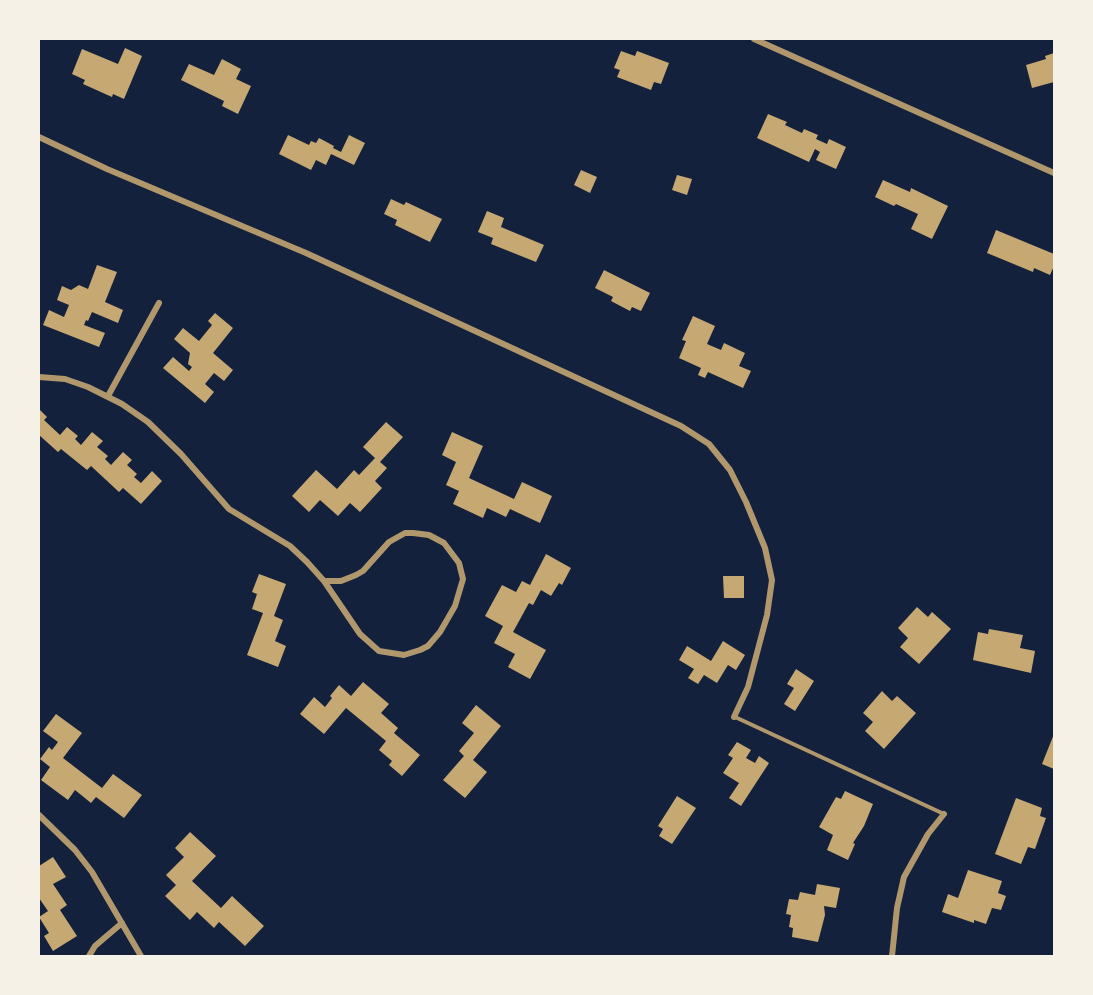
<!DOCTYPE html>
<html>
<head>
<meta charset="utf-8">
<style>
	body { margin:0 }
	#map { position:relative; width:1093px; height:995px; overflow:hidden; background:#14213d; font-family:"Roboto Condensed",sans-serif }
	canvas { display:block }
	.frame { position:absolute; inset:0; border:40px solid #f6f1e7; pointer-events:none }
</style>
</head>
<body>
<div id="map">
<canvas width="1093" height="995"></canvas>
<div class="frame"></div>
</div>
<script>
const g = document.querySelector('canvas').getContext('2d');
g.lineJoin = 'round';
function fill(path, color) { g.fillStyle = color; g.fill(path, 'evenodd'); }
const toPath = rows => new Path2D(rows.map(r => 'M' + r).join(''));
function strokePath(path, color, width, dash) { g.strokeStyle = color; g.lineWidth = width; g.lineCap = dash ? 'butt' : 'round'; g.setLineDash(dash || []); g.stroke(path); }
const building = toPath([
	[125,48,142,56,124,99,113,94,112,97,83,84,85,80,72,74,82,49,118,64],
	[621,51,635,56,637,51,669,63,661,84,654,82,651,90,617,77,620,70,614,68],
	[1054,53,1054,82,1032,88,1026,65,1046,59,1045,56],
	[222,59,241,69,236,79,251,86,238,114,222,106,224,101,181,80,189,64,214,75],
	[768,114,787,122,785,125,802,133,804,129,818,135,816,139,827,144,829,139,846,147,836,169,816,160,820,152,815,149,809,162,757,138],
	[288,135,309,145,311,141,316,143,319,138,334,146,333,148,341,152,349,135,365,143,354,165,331,154,326,165,316,160,311,170,279,154],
	[581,170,597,177,590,193,574,185],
	[677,175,692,179,687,195,672,190],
	[883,180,910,192,911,188,948,206,932,239,911,229,918,214,896,204,894,206,875,197],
	[391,199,404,205,406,202,442,219,430,242,395,225,397,220,384,214],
	[487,211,504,218,501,227,544,245,536,262,491,244,493,238,478,232],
	[996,230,1054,254,1054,266,1050,275,1034,268,1033,272,987,253],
	[97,265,117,272,105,302,123,310,118,323,92,312,88,321,86,320,84,325,105,333,99,347,43,325,49,310,64,317,69,305,57,300,62,286,71,290,79,285,88,289],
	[604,270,650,293,641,311,632,307,630,311,611,301,613,297,595,288],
	[215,313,233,328,213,353,233,370,224,381,214,373,205,384,214,392,205,403,163,368,173,357,189,371,192,367,188,364,190,353,174,339,183,328,199,341,212,325,208,321],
	[693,316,715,326,707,344,721,350,724,343,745,353,739,366,751,371,743,388,708,372,705,378,698,375,701,368,679,358,686,341,682,340],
	[39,409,47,417,44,420,60,435,67,427,78,436,75,439,81,445,92,432,103,441,97,447,108,456,105,459,111,465,123,452,132,460,127,465,137,474,134,477,141,483,152,471,162,481,141,504,123,488,119,492,91,466,87,470,61,449,58,452,39,435],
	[386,422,403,437,380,462,387,468,375,481,382,488,360,512,350,503,338,516,320,500,309,512,292,496,316,470,337,489,354,470,359,475,375,458,363,447],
	[452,432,483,446,469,478,514,499,522,482,552,496,540,523,510,509,506,517,487,508,483,518,453,504,459,491,446,485,456,462,442,455],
	[546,554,571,568,562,585,559,583,551,596,541,590,533,605,529,603,513,632,546,650,530,679,508,667,515,654,494,643,503,626,485,616,502,585,516,592,522,581,530,585],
	[259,574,286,584,274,616,283,620,275,641,286,646,278,667,247,655,263,613,252,609,257,594,252,592],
	[723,576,744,576,744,598,724,598],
	[917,607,928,617,932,612,951,629,919,664,900,647,908,638,898,628],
	[989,629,1023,635,1020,648,1035,651,1031,673,973,660,978,632,988,634],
	[723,641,745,655,736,670,728,665,717,683,704,675,698,684,688,678,694,669,679,660,687,646,711,661],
	[796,669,814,681,795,711,784,704,794,688,787,684],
	[363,682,389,704,381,713,398,728,394,733,420,755,402,776,389,765,392,761,379,750,386,741,346,708,324,734,300,714,314,697,325,707,332,698,330,696,339,685,351,696],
	[882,691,892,701,897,696,916,713,884,749,865,731,873,722,863,713],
	[476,705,501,726,473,760,487,772,465,798,443,780,464,756,459,751,474,733,462,723],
	[56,714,82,733,63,758,102,788,113,774,142,795,124,818,96,797,91,803,75,790,68,800,41,780,50,767,40,759,49,747,52,750,58,742,43,731],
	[1054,734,1054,769,1042,764],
	[737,742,751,750,746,758,755,763,759,756,769,763,741,806,729,798,739,783,723,773,733,758,728,755],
	[845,791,873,804,864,826,853,843,855,844,848,860,827,850,833,835,819,827,836,797,841,799],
	[677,796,696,808,672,844,659,836,663,829,658,826],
	[1016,798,1042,808,1040,816,1046,818,1035,849,1028,847,1021,864,995,854],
	[190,832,216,856,192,881,221,908,232,896,264,926,245,946,219,922,214,928,197,912,190,920,165,896,176,885,166,875,184,857,175,848],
	[53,857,66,877,53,884,67,905,60,910,77,936,53,951,44,936,49,933,39,917,48,911,39,898,39,866],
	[968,870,1002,881,998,893,1006,896,1001,910,992,908,986,924,974,920,974,923,942,912,948,894,958,898],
	[817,884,840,888,836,908,824,906,825,915,818,942,792,937,793,928,789,927,791,915,786,914,789,899,798,900,800,892,815,895]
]);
const service = toPath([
	[735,717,944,814]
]);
const minor = toPath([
	[754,39,1054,173],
	[39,137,107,169,306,253,681,426,709,444,730,470,746,502,765,548,772,580,767,615,748,687,734,717],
	[39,377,65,379,88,387,122,404,148,422,181,454,229,509,290,546,307,562,324,581,360,634,379,651,404,655,420,650,428,646,440,632,455,606,463,579,459,563,444,543,429,535,413,533,405,533,389,542,363,571,356,575,341,581,324,581],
	[108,396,159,303],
	[39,815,75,850,92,872,141,956],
	[89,956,95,946,122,923],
	[892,956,897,908,904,877,928,834,944,814]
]);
fill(building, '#c6a872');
strokePath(service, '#b1986c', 4);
strokePath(minor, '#b1986c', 6);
</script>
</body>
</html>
